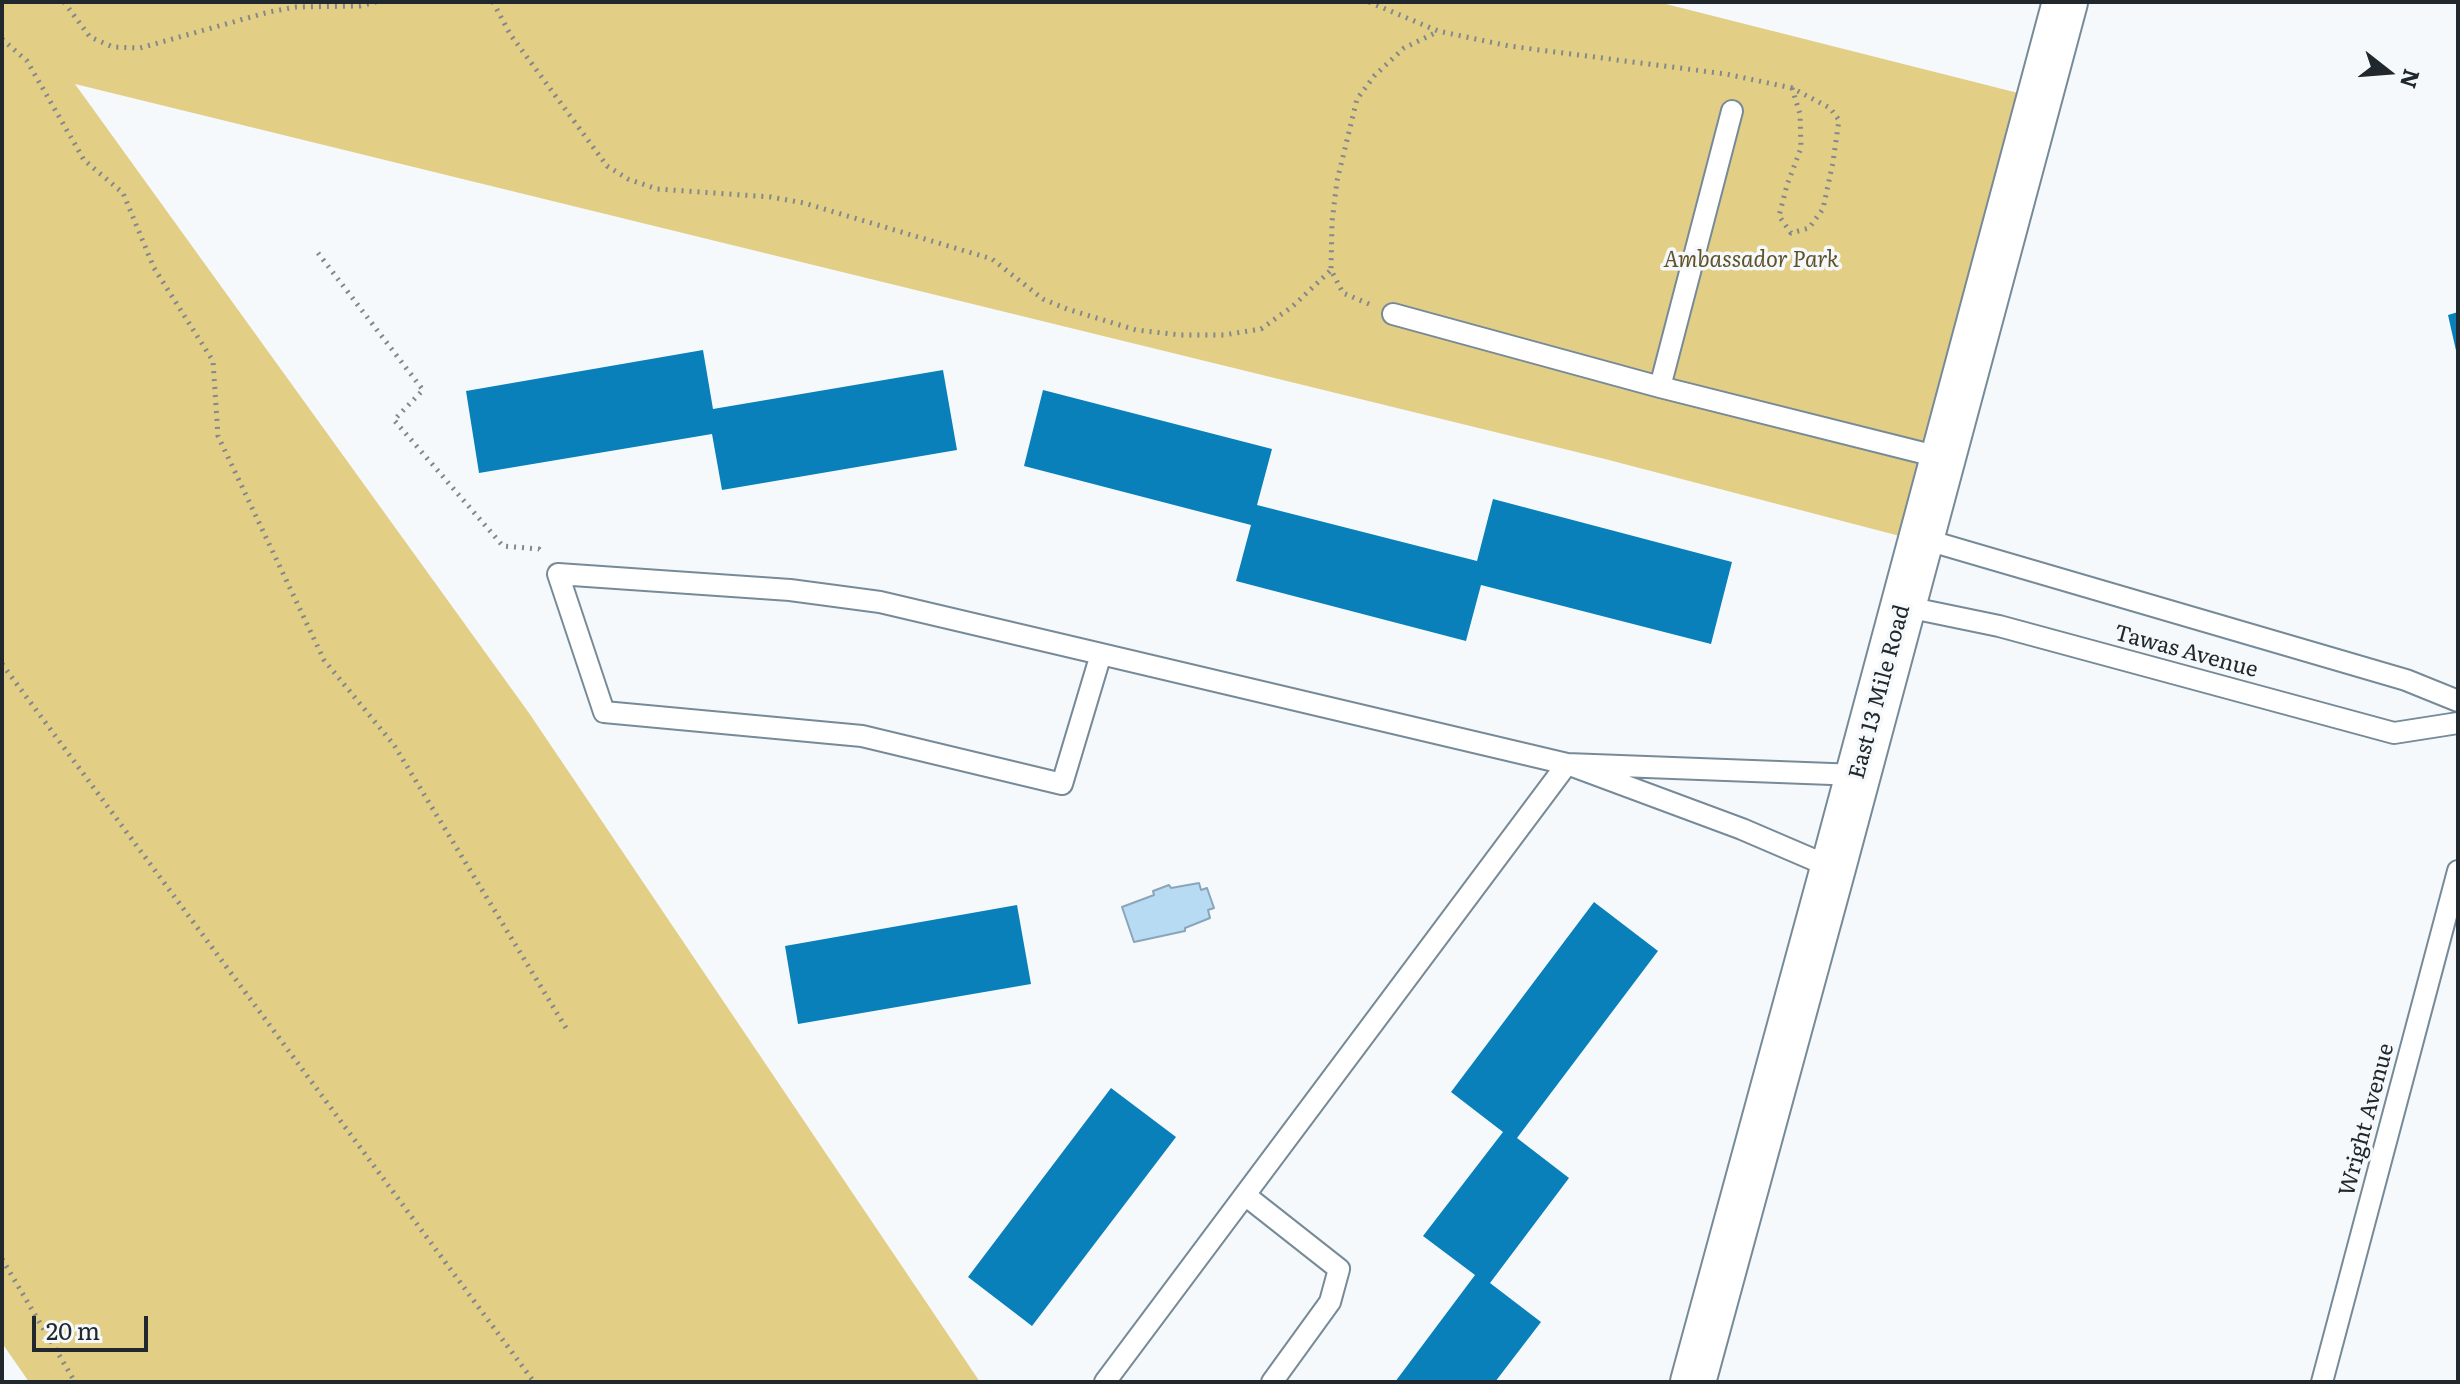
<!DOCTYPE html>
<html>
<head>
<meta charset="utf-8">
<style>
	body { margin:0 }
	#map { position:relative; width:2460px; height:1384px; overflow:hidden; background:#f5f9fc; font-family:Literata,serif }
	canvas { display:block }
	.frame { position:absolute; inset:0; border:4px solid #20282d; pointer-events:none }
	.north { position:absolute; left:2348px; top:32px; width:80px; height:80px; -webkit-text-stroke:6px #f5f9fc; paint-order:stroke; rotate:107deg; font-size:22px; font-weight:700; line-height:32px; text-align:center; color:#20282d }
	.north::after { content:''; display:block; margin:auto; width:28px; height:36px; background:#20282d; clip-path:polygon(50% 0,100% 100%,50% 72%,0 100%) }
	.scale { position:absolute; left:32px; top:1316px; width:116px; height:36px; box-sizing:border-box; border:4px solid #20282d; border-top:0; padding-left:10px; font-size:24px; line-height:28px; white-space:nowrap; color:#20282d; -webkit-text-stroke:6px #f5f9fc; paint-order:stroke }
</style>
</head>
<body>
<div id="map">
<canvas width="2460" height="1384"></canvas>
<div class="frame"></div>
<div class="north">N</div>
<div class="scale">20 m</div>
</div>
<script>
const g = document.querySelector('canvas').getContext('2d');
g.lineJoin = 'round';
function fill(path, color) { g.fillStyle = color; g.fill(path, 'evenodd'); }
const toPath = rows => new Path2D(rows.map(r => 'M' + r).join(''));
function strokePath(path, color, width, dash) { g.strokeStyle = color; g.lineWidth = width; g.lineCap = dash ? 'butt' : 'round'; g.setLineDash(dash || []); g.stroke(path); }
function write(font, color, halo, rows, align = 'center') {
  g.font = font + ' Literata,serif'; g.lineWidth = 7; g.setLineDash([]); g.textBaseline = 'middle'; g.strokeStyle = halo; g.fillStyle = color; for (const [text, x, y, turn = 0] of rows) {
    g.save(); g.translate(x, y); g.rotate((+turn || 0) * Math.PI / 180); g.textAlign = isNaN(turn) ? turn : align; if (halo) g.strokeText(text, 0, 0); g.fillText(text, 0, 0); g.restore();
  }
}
const green = toPath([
	[2,2,1658,2,2034,97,1915,540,1605,459,75,84,529,713,980,1382,29,1382,2,1343]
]);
const water = toPath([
	[1199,883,1201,890,1207,888,1214,908,1208,910,1210,918,1185,928,1185,931,1134,942,1122,907,1154,895,1153,891,1169,885,1171,888,1199,883]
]);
const building = toPath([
	[2458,312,2458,355,2457,355,2448,315],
	[703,350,713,409,943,370,957,450,722,490,712,434,479,473,466,391],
	[1043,390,1272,449,1257,505,1477,561,1493,499,1732,562,1711,644,1481,585,1466,641,1236,581,1251,525,1024,466],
	[1594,902,1658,951,1517,1138,1569,1178,1490,1283,1541,1322,1495,1382,1395,1382,1475,1275,1423,1236,1503,1132,1451,1092],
	[1017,905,1031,984,798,1024,785,946],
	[1111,1088,1176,1137,1032,1326,968,1277]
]);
const path = toPath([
	[64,2,90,37,113,47,140,48,269,12,296,7,360,6,376,2],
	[493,2,510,34,607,166,628,179,657,189,771,197,804,203,992,259,1043,299,1067,309,1136,330,1181,335,1224,335,1261,329,1293,306,1331,270],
	[1369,2,1438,31,1509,46,1726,74,1792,88,1830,108,1839,120,1833,162,1823,209,1809,228,1791,233,1779,216,1787,185,1801,148,1800,114,1792,88],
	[2,39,27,61,84,160,123,193,154,268,213,361,218,436,324,660,394,745,566,1028],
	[318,253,423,390,394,420,503,546,539,549,541,551],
	[1369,304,1343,293,1331,270,1332,222,1337,181,1357,99,1375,75,1404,48,1437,32],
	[2,664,534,1382],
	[2,1259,75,1382]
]);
const service = toPath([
	[1393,314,1660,387,1943,458],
	[1660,387,1732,111],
	[1920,538,2406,680,2458,701],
	[1902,606,1999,626,2394,733,2458,723],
	[1101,654,1062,784,862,736,604,712,558,574,790,590,880,602,1101,654,1567,764,1105,1382],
	[1833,868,1742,829,1567,764,1858,775],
	[1245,1195,1339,1269,1330,1302,1272,1382],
	[2322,1382,2458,871]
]);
const secondary = toPath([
	[1693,1382,1833,868,2065,2]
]);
const parkNames = [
	["Ambassador Park",1751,261]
];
const streetNames = [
	["Tawas Avenue",2186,652,15],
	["East 13 Mile Road",1880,692,-75],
	["Wright Avenue",2367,1120,-75]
];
fill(green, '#e3ce86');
fill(water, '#b8dbf4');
strokePath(water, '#8aa5b8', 2);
fill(building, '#0980b9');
strokePath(service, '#778a98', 24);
strokePath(secondary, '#778a98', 48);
strokePath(path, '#82888c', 5, [2, 6]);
strokePath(service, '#fff', 20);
strokePath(secondary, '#fff', 44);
write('italic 22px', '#605329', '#f5f9fc', parkNames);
write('22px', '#20282d', '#f5f9fc', streetNames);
</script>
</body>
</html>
